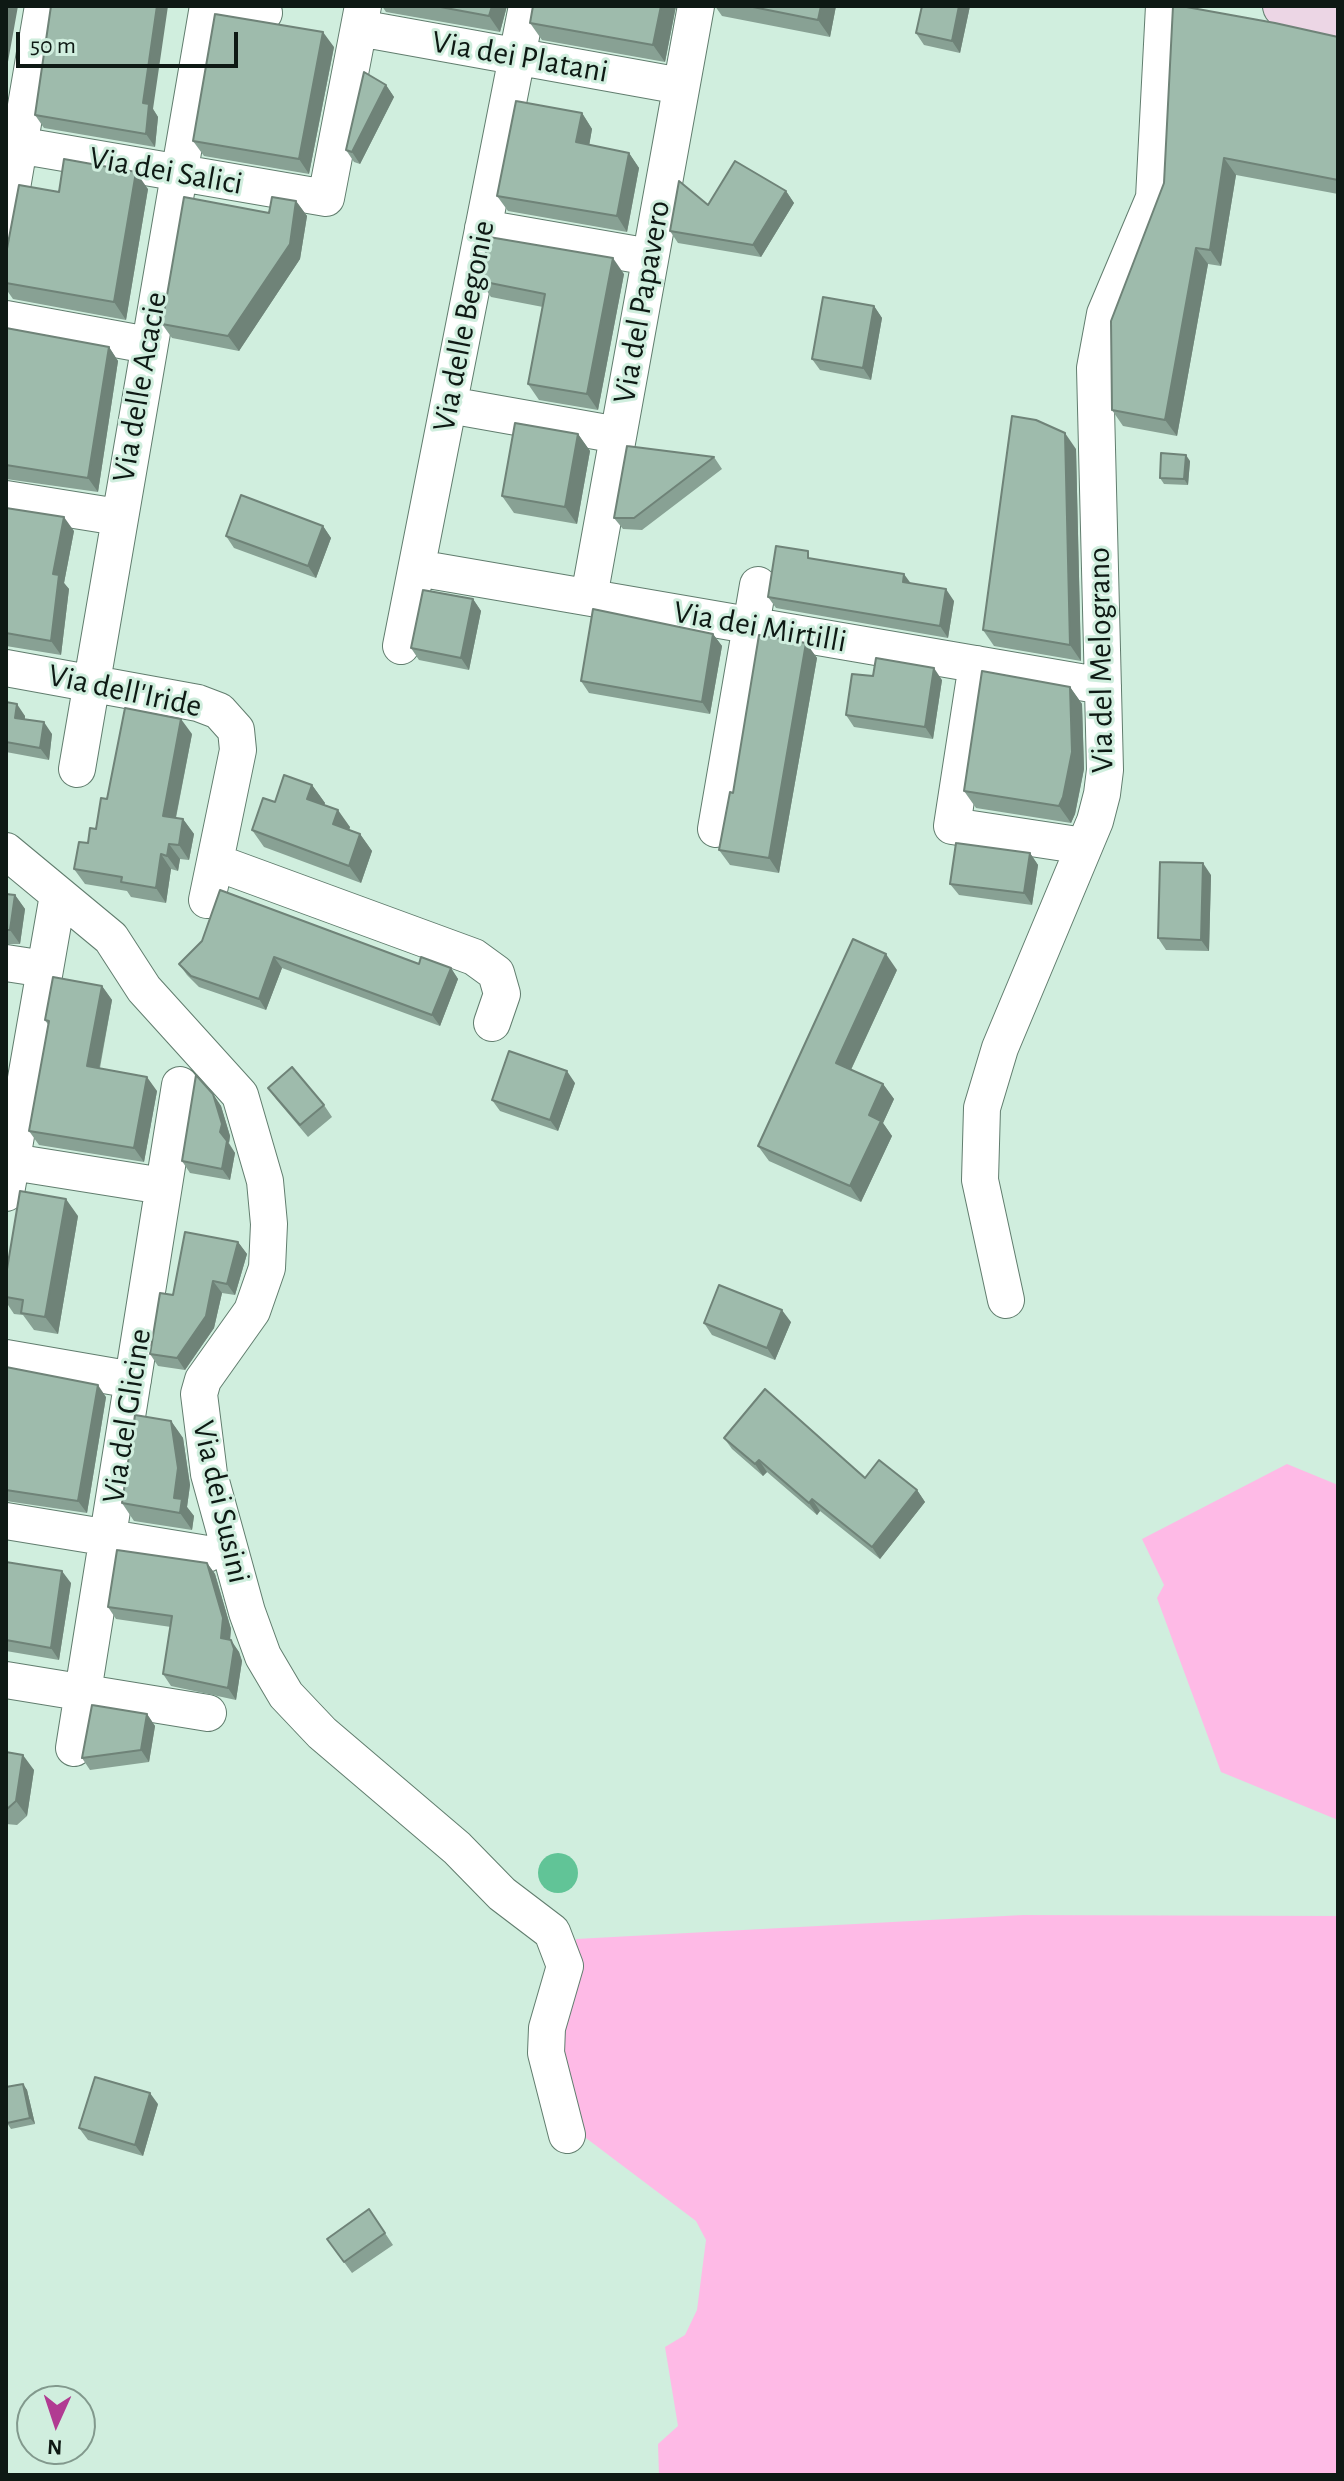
<!DOCTYPE html>
<html>
<head>
<meta charset="utf-8">
<style>
	body { margin:0 }
	#map { position:relative; width:1344px; height:2481px; overflow:hidden; background:#d0eede; font-family:"Alegreya Sans",sans-serif }
	canvas { display:block }
	.frame { position:absolute; inset:0; border:8px solid #0e1914; pointer-events:none }
	.north { position:absolute; left:16px; top:2385px; width:80px; height:80px; box-sizing:border-box; background:#d0eede; border:2px solid #82998d; border-radius:50%; rotate:183deg; font-size:22px; font-weight:700; line-height:32px; text-align:center; color:#0e1914 }
	.north::after { content:''; display:block; margin:auto; width:28px; height:36px; background:#b13b92; clip-path:polygon(50% 0,100% 100%,50% 72%,0 100%) }
	.scale { position:absolute; left:16px; top:32px; width:222px; height:36px; box-sizing:border-box; border:4px solid #0e1914; border-top:0; padding-left:10px; font-size:24px; line-height:28px; white-space:nowrap; color:#0e1914; -webkit-text-stroke:6px #d0eede; paint-order:stroke }
</style>
</head>
<body>
<div id="map">
<canvas width="1344" height="2481"></canvas>
<div class="frame"></div>
<div class="north">N</div>
<div class="scale">50 m</div>
</div>
<script>
const g = document.querySelector('canvas').getContext('2d');
g.lineJoin = 'round';
function fill(path, color) { g.fillStyle = color; g.fill(path, 'evenodd'); }
const toPath = rows => new Path2D(rows.map(r => 'M' + r).join(''));
function strokePath(path, color, width, dash) { g.strokeStyle = color; g.lineWidth = width; g.lineCap = dash ? 'butt' : 'round'; g.setLineDash(dash || []); g.stroke(path); }
function write(font, color, halo, rows, align = 'center') {
  g.font = font + ' "Alegreya Sans",sans-serif'; g.lineWidth = 6; g.setLineDash([]); g.textBaseline = 'middle'; g.strokeStyle = halo; g.fillStyle = color; for (const [text, x, y, turn = 0] of rows) {
    g.save(); g.translate(x, y); g.rotate((+turn || 0) * Math.PI / 180); g.textAlign = isNaN(turn) ? turn : align; if (halo) g.strokeText(text, 0, 0); g.fillText(text, 0, 0); g.restore();
  }
}
const green = toPath([
	[1287,1464,1338,1485,1338,1820,1221,1772,1157,1598,1164,1585,1142,1539],
	[1023,1915,1338,1916,1338,2475,659,2475,658,2444,678,2426,665,2347,685,2335,697,2310,706,2240,696,2221,574,2129,557,2026,573,1969,576,1939]
]);
const water = toPath([
	'538 1873a20 20 0 1 1 40 0a20 20 0 1 1-40 0Z'
]);
const street = toPath([
	[227,6,264,13],
	[359,28,681,86],
	[6,143,326,198,363,6],
	[6,223,43,6],
	[483,228,650,257],
	[6,319,148,345],
	[449,405,618,435],
	[6,499,118,517],
	[417,568,1103,686],
	[589,597,696,6],
	[401,646,527,6],
	[977,664,952,826,1084,846],
	[6,668,198,703,219,711,236,730,238,750,207,900],
	[77,769,208,6],
	[716,829,758,585],
	[6,851,111,938,144,989,240,1095,265,1181,269,1224,267,1268,252,1311,203,1380,199,1394,209,1474,247,1612,263,1656,286,1695,322,1733,457,1848,502,1894,552,1932,565,1966,547,2028,546,2053,567,2135],
	[215,862,474,957,496,973,502,994,492,1023],
	[6,963,45,969],
	[6,1161,163,1186],
	[6,1193,58,895],
	[1006,1300,980,1180,982,1108,1000,1048,1095,821,1102,794,1105,770,1095,368,1105,314,1154,198,1164,6],
	[6,1358,133,1380],
	[6,1521,207,1554],
	[6,1680,208,1713],
	[74,1748,180,1085]
]);
const secondary = toPath([
	[1285,6,1338,17]
]);
const wall = toPath([
	[382,6,507,6,500,32,386,12],
	[676,6,665,62,542,40,530,23],
	[715,6,836,6,830,37,722,16],
	[970,6,960,53,924,45,916,33],
	[1338,37,1338,194,1236,175,1221,266,1208,264,1177,436,1123,426,1112,410,1164,183],
	[334,47,309,174,204,156,193,141],
	[386,85,394,97,360,164,354,162,346,150],
	[153,109,158,117,155,147,44,128,35,115],
	[582,113,592,129,589,145,629,153,639,168,627,232,508,211,497,196],
	[148,189,126,320,13,299,6,289,6,254,59,192],
	[786,191,794,203,761,257,678,243,670,231,708,205],
	[296,201,307,216,300,259,239,351,172,338,162,324,269,213],
	[624,274,598,410,539,400,528,384,543,307,491,297,480,281],
	[874,306,882,318,871,380,820,370,812,359],
	[6,328,109,347,118,361,98,492,6,479],
	[578,434,590,451,577,524,514,513,502,496],
	[1076,449,1081,661,994,646,983,630],
	[714,457,722,469,642,530,623,529,614,518],
	[1190,461,1188,485,1164,484,1160,478],
	[6,508,74,531,64,583,69,589,61,655,6,646],
	[323,526,331,538,316,578,234,548,226,536],
	[813,559,911,583,954,601,948,638,776,608,768,597],
	[473,599,481,611,469,670,419,660,411,648],
	[713,634,722,646,710,714,589,693,581,681],
	[806,643,817,658,779,873,730,865,719,850],
	[873,676,942,680,933,739,854,727,846,715],
	[1070,687,1082,704,1084,769,1075,814,1071,823,976,808,964,791],
	[6,702,25,716,25,719,52,734,49,760,6,752],
	[192,734,176,818,183,819,194,834,189,860,180,859,178,871,171,869,166,903,131,897,127,891,85,884,74,869,96,829,107,799],
	[312,785,325,803,324,805,350,827,349,830,360,834,372,851,361,883,264,847,252,830,275,802],
	[1030,853,1038,865,1032,905,959,895,950,884],
	[1211,875,1209,951,1166,950,1158,938],
	[6,894,15,895,25,909,20,944,6,944],
	[202,941,451,968,458,979,440,1026,282,968,266,1010,199,987,187,975,179,964],
	[897,970,851,1070,883,1084,894,1099,883,1123,892,1136,861,1202,769,1161,758,1146],
	[102,986,112,1000,100,1068,157,1091,144,1162,39,1145,29,1131,49,1026,45,1020],
	[575,1083,558,1131,500,1111,492,1100],
	[268,1088,324,1105,332,1117,308,1137,276,1099],
	[213,1094,221,1106,230,1136,229,1143,235,1153,230,1180,190,1173,182,1161],
	[78,1216,58,1334,34,1330,23,1315,14,1314,6,1302,6,1275],
	[238,1242,247,1254,235,1295,222,1293,214,1328,185,1370,158,1366,150,1354,173,1295],
	[791,1322,775,1360,712,1335,704,1323],
	[6,1367,106,1397,87,1513,6,1501],
	[171,1421,183,1438,190,1485,187,1507,194,1516,192,1530,134,1521,122,1503],
	[724,1438,865,1478,917,1490,925,1502,880,1559,820,1511,817,1515,767,1472,763,1476,732,1449],
	[6,1562,71,1583,59,1660,6,1651],
	[207,1563,215,1574,231,1629,230,1640,239,1652,242,1661,236,1700,171,1686,163,1674,171,1627,116,1619,108,1607],
	[147,1714,155,1726,149,1762,90,1770,82,1758],
	[6,1752,34,1770,27,1816,17,1825,6,1824],
	[23,2084,27,2090,35,2124,11,2129,7,2123],
	[158,2104,143,2156,88,2140,79,2128],
	[369,2209,393,2245,352,2273,327,2239]
]);
const shadedWall = toPath([
	[6,6,18,6,6,73],
	[157,6,168,6,153,109,158,117,155,147,146,134,143,103],
	[492,6,507,6,500,32,489,16],
	[661,6,676,6,665,62,653,45],
	[821,6,836,6,830,37,818,20],
	[959,6,970,6,960,53,952,41],
	[323,32,334,47,309,174,299,159],
	[386,85,394,97,360,164,352,152],
	[582,113,592,129,587,158,576,142],
	[629,153,639,168,627,232,617,216],
	[1224,158,1236,175,1221,266,1210,250],
	[136,172,148,189,126,320,114,302],
	[786,191,794,203,761,257,753,245],
	[296,201,307,216,300,259,239,351,228,336],
	[1196,248,1208,264,1177,436,1165,420],
	[613,258,624,274,598,410,587,394],
	[874,306,882,318,871,380,863,368],
	[109,347,118,361,98,492,88,478],
	[1065,433,1076,449,1081,661,1070,645],
	[578,434,590,451,577,524,565,507],
	[1186,455,1190,461,1188,485,1184,479],
	[64,517,74,531,64,583,69,589,61,655,51,641,53,574],
	[323,526,331,538,316,578,308,566],
	[904,574,912,585,903,582],
	[946,589,954,601,948,638,940,626],
	[473,599,481,611,469,670,461,658],
	[713,634,722,646,710,714,702,702],
	[806,643,817,658,779,873,769,858],
	[934,668,942,680,933,739,925,727],
	[1070,687,1082,704,1084,769,1075,814,1071,823,1059,806],
	[17,704,25,716,24,730,15,718],
	[181,719,192,734,173,831,163,816],
	[44,722,52,734,49,760,40,748],
	[312,785,325,803,320,816,307,799],
	[338,810,350,827,345,842,333,824],
	[183,819,194,834,189,860,179,845],
	[360,834,372,851,361,883,349,866],
	[169,844,180,859,178,871,167,856],
	[1030,853,1038,865,1032,905,1024,893],
	[161,854,171,869,166,903,156,888],
	[1203,863,1211,875,1209,951,1201,940],
	[15,895,25,909,20,944,10,930],
	[886,954,897,970,847,1078,836,1063],
	[274,957,282,968,266,1010,259,999],
	[451,968,458,979,440,1026,432,1015],
	[102,986,112,1000,97,1080,87,1066],
	[567,1071,575,1083,558,1131,550,1120],
	[147,1077,157,1091,144,1162,134,1148],
	[883,1084,894,1099,883,1123,892,1136,861,1202,850,1186,869,1115],
	[213,1094,221,1106,230,1136,229,1143,220,1132],
	[227,1141,235,1153,230,1180,222,1169],
	[66,1199,78,1216,58,1334,45,1317],
	[238,1242,247,1254,235,1295,227,1284],
	[213,1281,222,1293,214,1328,185,1370,177,1358],
	[782,1310,791,1322,775,1360,767,1348],
	[98,1385,106,1397,87,1513,78,1501],
	[171,1421,183,1438,190,1485,187,1507,194,1516,192,1530,180,1513,174,1498],
	[759,1460,767,1472,763,1476,755,1464],
	[917,1490,925,1502,880,1559,872,1547],
	[812,1499,820,1511,817,1515,809,1503],
	[207,1563,215,1574,231,1629,229,1650,221,1638],
	[62,1571,71,1583,59,1660,51,1648],
	[231,1640,239,1652,242,1661,236,1700,228,1688],
	[147,1714,155,1726,149,1762,141,1750],
	[23,1755,34,1770,27,1816,16,1801],
	[23,2084,27,2090,35,2124,30,2118],
	[150,2093,158,2104,143,2156,135,2145]
]);
const building = toPath([
	[51,6,157,6,143,103,149,104,146,134,35,115,51,6],
	[435,6,492,6,489,16,435,6],
	[533,6,661,6,653,45,530,23,533,6],
	[748,6,821,6,818,20,748,6],
	[922,6,959,6,952,41,916,33,922,6],
	[1173,6,1181,6,1275,23,1338,37,1338,180,1224,158,1210,250,1196,248,1165,420,1112,410,1111,321,1164,183,1173,6],
	[215,14,323,32,299,159,193,141,215,14],
	[364,72,386,85,352,152,346,150,364,72],
	[516,101,582,113,576,142,629,153,617,216,497,196,516,101],
	[64,159,136,172,114,302,6,283,6,254,19,185,59,192,64,159],
	[735,161,786,191,753,245,670,231,679,181,708,205,735,161],
	[184,197,269,213,272,197,296,201,290,244,228,336,162,324,184,197],
	[489,237,613,258,587,394,528,384,545,294,480,281,489,237],
	[823,297,874,306,863,368,812,359,823,297],
	[6,328,109,347,88,478,6,465,6,328],
	[1012,416,1036,420,1065,433,1070,645,983,630,1012,416],
	[515,423,578,434,565,507,502,496,515,423],
	[627,446,714,457,634,518,614,518,627,446],
	[1161,453,1186,455,1184,479,1160,478,1161,453],
	[241,495,323,526,308,566,226,536,241,495],
	[6,508,64,517,53,574,59,575,51,641,6,633,6,508],
	[776,546,808,551,808,558,904,574,903,582,946,589,940,626,768,597,776,546],
	[423,590,473,599,461,658,411,648,423,590],
	[593,609,713,634,702,702,581,681,593,609],
	[759,635,806,643,769,858,719,850,730,792,733,793,759,635],
	[876,658,934,668,925,727,846,715,852,674,873,676,876,658],
	[982,671,1070,687,1072,752,1063,797,1059,806,964,791,982,671],
	[6,702,17,704,15,718,44,722,40,748,6,742,6,702],
	[125,708,181,719,163,816,183,819,179,845,169,844,167,856,161,854,156,888,121,882,122,877,74,869,79,842,88,843,90,828,96,829,101,798,107,799,125,708],
	[284,775,312,785,307,799,338,810,333,824,360,834,349,866,252,830,263,798,275,802,284,775],
	[956,843,1030,853,1024,893,950,884,956,843],
	[1160,862,1203,863,1201,940,1158,938,1160,862],
	[220,890,419,964,421,957,451,968,432,1015,274,957,259,999,191,976,179,964,202,941,220,890],
	[6,894,15,895,10,930,6,930,6,894],
	[853,939,886,954,836,1063,883,1084,869,1115,881,1121,850,1186,758,1146,853,939],
	[53,977,102,986,87,1066,147,1077,134,1148,29,1131,49,1021,45,1020,53,977],
	[509,1051,567,1071,550,1120,492,1100,509,1051],
	[292,1067,324,1105,300,1125,268,1088,292,1067],
	[196,1075,213,1094,222,1124,220,1132,227,1141,222,1169,182,1161,196,1075],
	[20,1191,66,1199,45,1317,21,1313,23,1300,6,1297,6,1275,20,1191],
	[185,1232,238,1242,227,1284,213,1281,206,1316,177,1358,150,1354,160,1293,173,1295,185,1232],
	[719,1285,782,1310,767,1348,704,1323,719,1285],
	[6,1367,98,1385,78,1501,6,1490,6,1367],
	[765,1389,865,1478,879,1460,917,1490,872,1547,812,1499,809,1503,759,1460,755,1464,724,1438,765,1389],
	[135,1415,171,1421,178,1468,174,1498,182,1499,180,1513,122,1503,135,1415],
	[117,1550,207,1563,223,1618,221,1638,231,1640,234,1649,228,1688,163,1674,172,1616,108,1607,117,1550],
	[6,1562,62,1571,51,1648,6,1640,6,1562],
	[92,1705,147,1714,141,1750,82,1758,92,1705],
	[6,1752,23,1755,16,1801,6,1810,6,1752],
	[95,2077,150,2093,135,2145,79,2128,95,2077],
	[23,2084,30,2118,7,2123,6,2087,23,2084],
	[369,2209,385,2233,344,2262,327,2239,369,2209]
]);
const streetNames = [
	["Via dei Platani",520,57,10],
	["Via dei Salici",166,171,10],
	["Via del Papavero",642,302,-80],
	["Via delle Begonie",464,326,-79],
	["Via delle Acacie",140,387,-80],
	["Via dei Mirtilli",760,627,10],
	["Via del Melograno",1101,660,-91],
	["Via dell'Iride",125,691,12],
	["Via del Glicine",127,1416,-81],
	["Via dei Susini",221,1502,77]
];
fill(green, '#febae6');
fill(water, '#61c497');
strokePath(street, '#617d6e', 38);
strokePath(secondary, '#617d6e', 46);
strokePath(street, '#fff', 36);
strokePath(secondary, '#ecd6e5', 44);
fill(wall, '#88a194');
fill(shadedWall, '#6f8378');
fill(building, '#9ebbac');
strokePath(building, '#6f8378', 2);
write('32px', '#0e1914', '#d0eede', streetNames);
</script>
</body>
</html>
